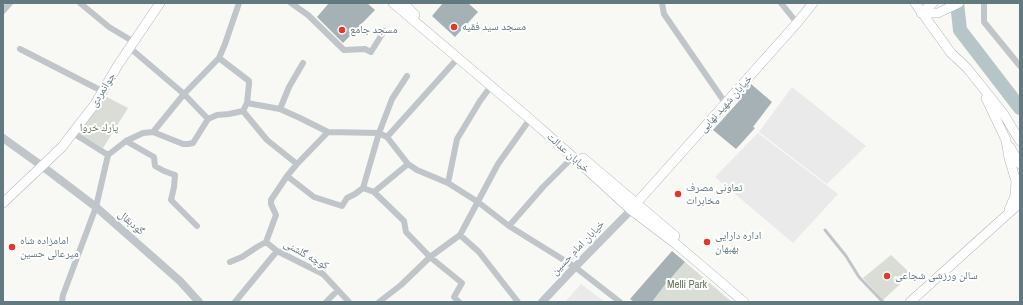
<!DOCTYPE html>
<html>
<head>
<meta charset="utf-8">
<style>
	body { margin:0 }
	#map { position:relative; width:1023px; height:305px; overflow:hidden; background:#f8f8f5; font-family:"Archivo Narrow",sans-serif }
	canvas { display:block }
	.frame { position:absolute; inset:0; border:4px solid #637980; pointer-events:none }
</style>
</head>
<body>
<div id="map">
<canvas width="1023" height="305"></canvas>
<div class="frame"></div>
</div>
<script>
const g = document.querySelector('canvas').getContext('2d');
g.lineJoin = 'round';
function fill(path, color) { g.fillStyle = color; g.fill(path, 'evenodd'); }
const toPath = rows => new Path2D(rows.map(r => 'M' + r).join(''));
function strokePath(path, color, width, dash) { g.strokeStyle = color; g.lineWidth = width; g.lineCap = dash ? 'butt' : 'round'; g.setLineDash(dash || []); g.stroke(path); }
function write(font, color, halo, rows, align = 'center') {
  g.font = font + ' "Archivo Narrow","Noto Naskh Arabic",sans-serif'; g.lineWidth = 4; g.setLineDash([]); g.textBaseline = 'middle'; g.strokeStyle = halo; g.fillStyle = color; for (const [text, x, y, turn = 0] of rows) {
    g.save(); g.translate(x, y); g.rotate((+turn || 0) * Math.PI / 180); g.textAlign = isNaN(turn) ? turn : align; if (halo) g.strokeText(text, 0, 0); g.fillText(text, 0, 0); g.restore();
  }
}
const built = toPath([
	[792,87,866,146,827,184,759,132],
	[758,133,838,194,793,243,715,177],
	[581,284,605,302,565,302]
]);
const green = toPath([
	[105,96,128,108,103,148,78,133],
	[891,255,911,274,883,300,863,278],
	[685,262,732,302,652,302,664,286]
]);
const river = toPath([
	[957,3,960,30,1020,108]
]);
const building = toPath([
	[329,3,367,3,375,10,343,43,317,17],
	[443,3,468,3,478,12,455,37,432,16],
	[751,84,772,102,753,127,755,128,736,149,713,130,740,100,738,98],
	[672,251,685,262,664,286,652,302,634,302,630,299]
]);
const service = toPath([
	[825,230,846,256,859,277,883,302]
]);
const minor = toPath([
	[80,3,109,27,134,42],
	[291,3,308,15,344,50,365,49,371,52,384,31],
	[662,3,664,14,726,104],
	[781,3,797,23],
	[984,3,984,22,1020,66],
	[3,11,10,3],
	[130,48,184,94,153,132],
	[20,49,102,91],
	[247,103,280,109,300,118,328,132],
	[280,109,289,87,303,63],
	[243,111,267,140,297,164,287,176,271,200,271,204,276,215,266,242,277,251,323,274,349,302],
	[208,119,184,94,219,58],
	[73,133,108,155,126,141,143,133,153,132,183,144,188,144,193,143,208,119,217,115,229,114,243,111,247,103,249,84,249,81,219,58,225,44,239,3],
	[387,137,408,164,417,170,448,183,478,202,509,226,575,267,620,302],
	[126,141,154,157,155,166,164,171,175,175,174,187,171,200,197,226],
	[297,164,328,132,379,133,387,137,458,58],
	[408,164,374,192,404,221,406,232,430,257,462,283,454,297,459,302],
	[287,176,314,197,342,206,347,198,355,194,363,188,374,192],
	[448,183,457,139,480,101,491,86],
	[363,188,379,133,392,99,407,76],
	[509,226,543,187,573,157],
	[460,235,479,252,486,261,518,302],
	[230,262,242,257,257,247,266,242],
	[62,302,63,295,96,207,108,155],
	[235,302,277,251],
	[326,302,338,290],
	[379,302,401,285,430,257,460,235,498,164,530,119]
]);
const tertiary = toPath([
	[3,138,42,166,96,207,180,281,199,302],
	[542,302,575,267,631,210]
]);
const secondary = toPath([
	[393,3,530,119,573,157,631,210,676,244,744,302],
	[403,3,415,15],
	[915,3,951,53,967,68,1003,113,1020,141],
	[921,13,938,13,959,3],
	[921,13,933,3],
	[986,98,1006,140,1009,158,1016,181,1015,196,1009,210],
	[1010,147,1020,164],
	[583,158,675,236],
	[3,203,62,147,81,122,95,104,118,65,160,3],
	[633,207,797,23,813,3],
	[910,302,1020,203]
]);
const markers = [
	[454,27,4,"#e1372c"],
	[342,30,4,"#e1372c"],
	[678,194,4,"#e1372c"],
	[707,242,4,"#e1372c"],
	[12,247,4,"#e1372c"],
	[887,276,4,"#e1372c"]
];
const poiNames = [
	["مسجد سید فقیه",462,27],
	["مسجد جامع",350,30],
	["تعاونی مصرف",686,188],
	["مخابرات",686,201],
	["اداره دارایی",715,236],
	["بهبهان",715,249],
	["امامزاده شاه",20,241],
	["میرعالی حسین",20,254],
	["سالن ورزشی شجاعی",895,276]
];
const streetNames = [
	["جوانمردی",103,90,-58],
	["خیابان شهید نهایی",726,104,-48],
	["خیابان عدالت",568,153,42],
	["گودبقال",131,223,41],
	["خیابان امام حسین",578,248,-46],
	["کوچه گلشنی",306,255,29]
];
const parkNames = [
	["پارك خروا",99,128],
	["Melli Park",687,285]
];
fill(built, '#e9eae9');
fill(green, '#d9ddd5');
strokePath(river, '#b6c5c7', 14);
fill(building, '#a6b1b5');
strokePath(secondary, '#afb8bb', 10);
strokePath(service, '#bfc5c8', 3);
strokePath(minor, '#bfc5c8', 6);
strokePath(tertiary, '#bfc5c8', 8);
strokePath(secondary, '#fff', 9);
for (const [x, y, r, color] of markers) { const dot = new Path2D(); dot.arc(x, y, r, 0, 2 * Math.PI); g.fillStyle = color; g.fill(dot); strokePath(dot, '#fff', 1.5); }
write('11px', '#637980', '#fff', poiNames, 'left');
write('11px', '#637980', '#fff', streetNames);
write('11px', '#6a7862', '#fff', parkNames);
</script>
</body>
</html>
